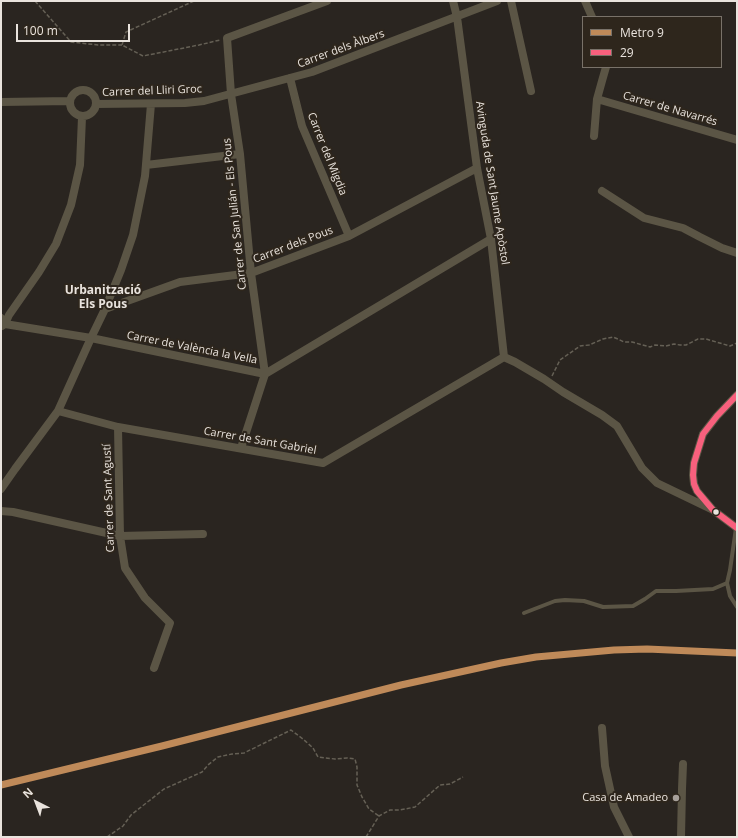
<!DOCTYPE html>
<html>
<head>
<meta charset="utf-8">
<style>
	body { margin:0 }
	#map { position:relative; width:738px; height:838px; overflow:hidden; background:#2a2520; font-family:"Open Sans",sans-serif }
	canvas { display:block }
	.frame { position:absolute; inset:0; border:2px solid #e9e3dd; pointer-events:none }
	.legend { position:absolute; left:582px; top:16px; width:140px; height:52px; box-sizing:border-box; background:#2e261c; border:1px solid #797269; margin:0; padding:5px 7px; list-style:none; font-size:12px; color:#e9e3dd }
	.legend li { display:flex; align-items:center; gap:8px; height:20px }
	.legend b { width:20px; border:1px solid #797269 }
	.north { position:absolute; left:16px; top:782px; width:40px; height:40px; -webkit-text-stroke:3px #2e261c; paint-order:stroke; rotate:318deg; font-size:11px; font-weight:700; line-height:16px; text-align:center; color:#e9e3dd }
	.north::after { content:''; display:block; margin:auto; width:14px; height:18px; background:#e9e3dd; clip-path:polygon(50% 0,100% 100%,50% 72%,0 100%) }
	.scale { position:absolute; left:16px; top:24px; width:114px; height:18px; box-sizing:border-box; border:2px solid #e9e3dd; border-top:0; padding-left:5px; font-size:12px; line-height:14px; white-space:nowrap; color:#e9e3dd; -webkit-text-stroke:3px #2e261c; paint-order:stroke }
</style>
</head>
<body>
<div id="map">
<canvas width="738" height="838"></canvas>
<div class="frame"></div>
<ul class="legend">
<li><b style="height:5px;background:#bf8a59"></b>Metro 9</li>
<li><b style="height:5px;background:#f8607d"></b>29</li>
</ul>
<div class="north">N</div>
<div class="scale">100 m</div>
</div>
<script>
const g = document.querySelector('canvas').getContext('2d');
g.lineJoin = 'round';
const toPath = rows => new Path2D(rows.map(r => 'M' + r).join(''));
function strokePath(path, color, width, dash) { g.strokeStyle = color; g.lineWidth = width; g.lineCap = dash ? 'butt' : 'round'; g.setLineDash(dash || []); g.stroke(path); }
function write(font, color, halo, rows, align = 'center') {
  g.font = font + ' "Open Sans",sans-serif'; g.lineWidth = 4; g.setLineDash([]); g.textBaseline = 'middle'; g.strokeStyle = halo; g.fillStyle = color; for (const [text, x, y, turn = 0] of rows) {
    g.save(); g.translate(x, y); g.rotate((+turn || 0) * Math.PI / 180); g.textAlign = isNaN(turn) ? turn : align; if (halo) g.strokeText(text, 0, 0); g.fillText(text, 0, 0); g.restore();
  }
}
const path = toPath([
	[35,1,71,42,98,45,122,45],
	[194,1,126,32,122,45,143,56,199,45,220,40],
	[552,376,560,360,580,346,589,345,603,339,613,337,618,339,624,342,632,342,650,347,655,345,666,346,674,344,680,345,686,345,698,339,706,339,730,346,737,343],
	[107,837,123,826,131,815,164,789,202,772,208,765,218,757,232,754,244,753,291,730,303,739,313,748,318,757,335,759,347,758,355,759,357,767,357,785,362,797,369,809,379,816],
	[366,837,379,816,390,810,400,810,415,807,440,785,450,784,463,777]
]);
const lane = toPath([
	[727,583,730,596,737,607],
	[524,613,555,601,565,600,584,601,603,607,633,606,645,599,656,591,676,591,713,589,727,583,730,570,736,528]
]);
const street = toPath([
	[453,1,457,17,477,168,491,239,504,357,515,362,544,379,563,392,602,415,617,426,642,468,657,483,713,510],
	[511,1,531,91],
	[585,1,592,17],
	[290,78,302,126,349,236],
	'70 103a13 13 0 1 1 26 0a13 13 0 1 1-26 0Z',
	[597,99,737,140],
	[1,102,70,101],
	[96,104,185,103,204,101,312,72,497,1],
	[594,136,597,99,602,81,606,67],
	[146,165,240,154],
	[602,191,644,218,683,228,700,237,722,248,737,253],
	[105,309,180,282,251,273,349,236,477,168],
	[1,318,5,324,91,338,265,374,491,239],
	[2,326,5,324,9,315,39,272,56,244,71,205,80,165,82,117],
	[737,395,717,416,703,434,694,463,693,475,694,484,697,491,713,510,737,528],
	[58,411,118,427,323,463,504,357],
	[118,427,120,536,125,568,145,598,170,623,154,668],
	[241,448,265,374,251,273,240,154,231,94,227,38,327,1],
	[1,489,15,469,58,411,91,338,105,309,121,270,133,235,145,176,151,104],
	[1,511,13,512,120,536,203,534],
	[602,728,605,766,614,807,629,837],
	[681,837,682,789,683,764]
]);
const bus1 = toPath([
	[737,395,717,416,703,434,694,463,693,475,694,484,697,491,713,510,737,528]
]);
const metro1 = toPath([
	[1,785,162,746,401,685,501,663,536,657,614,650,647,649,737,653]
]);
const markers = [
	[716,512,3.5,"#e9e3dd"],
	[676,798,4,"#a6a09b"]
];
const streetNames = [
	["Carrer dels Àlbers",341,49,-20],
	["Carrer del Lliri Groc",152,91,-2],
	["Carrer de Navarrés",670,109,16],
	["Carrer del Migdia",327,154,68],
	["Avinguda de Sant Jaume Apòstol",492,183,81],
	["Carrer de San Julián - Els Pous",235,214,-96],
	["Carrer dels Pous",293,245,-21],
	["Carrer de València la Vella",192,348,11],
	["Carrer de Sant Gabriel",260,441,10],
	["Carrer de Sant Agustí",109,498,-92]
];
const poiNames = [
	["Casa de Amadeo",668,798]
];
const neighbourhoodNames = [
	["Urbanització",103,291],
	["Els Pous",103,305]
];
strokePath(path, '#656055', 1.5, [4, 2]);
strokePath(lane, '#5b5545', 4);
strokePath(street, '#5b5545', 8);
strokePath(bus1, '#f8607d', 6);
strokePath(metro1, '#bf8a59', 7);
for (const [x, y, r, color] of markers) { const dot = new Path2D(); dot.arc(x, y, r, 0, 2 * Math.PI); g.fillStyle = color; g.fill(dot); strokePath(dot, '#2e261c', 1.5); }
write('11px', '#e9e3dd', '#2e261c', streetNames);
write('11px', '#e9e3dd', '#2e261c', poiNames, 'right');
write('bold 12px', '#e9e3dd', '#2e261c', neighbourhoodNames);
</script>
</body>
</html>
